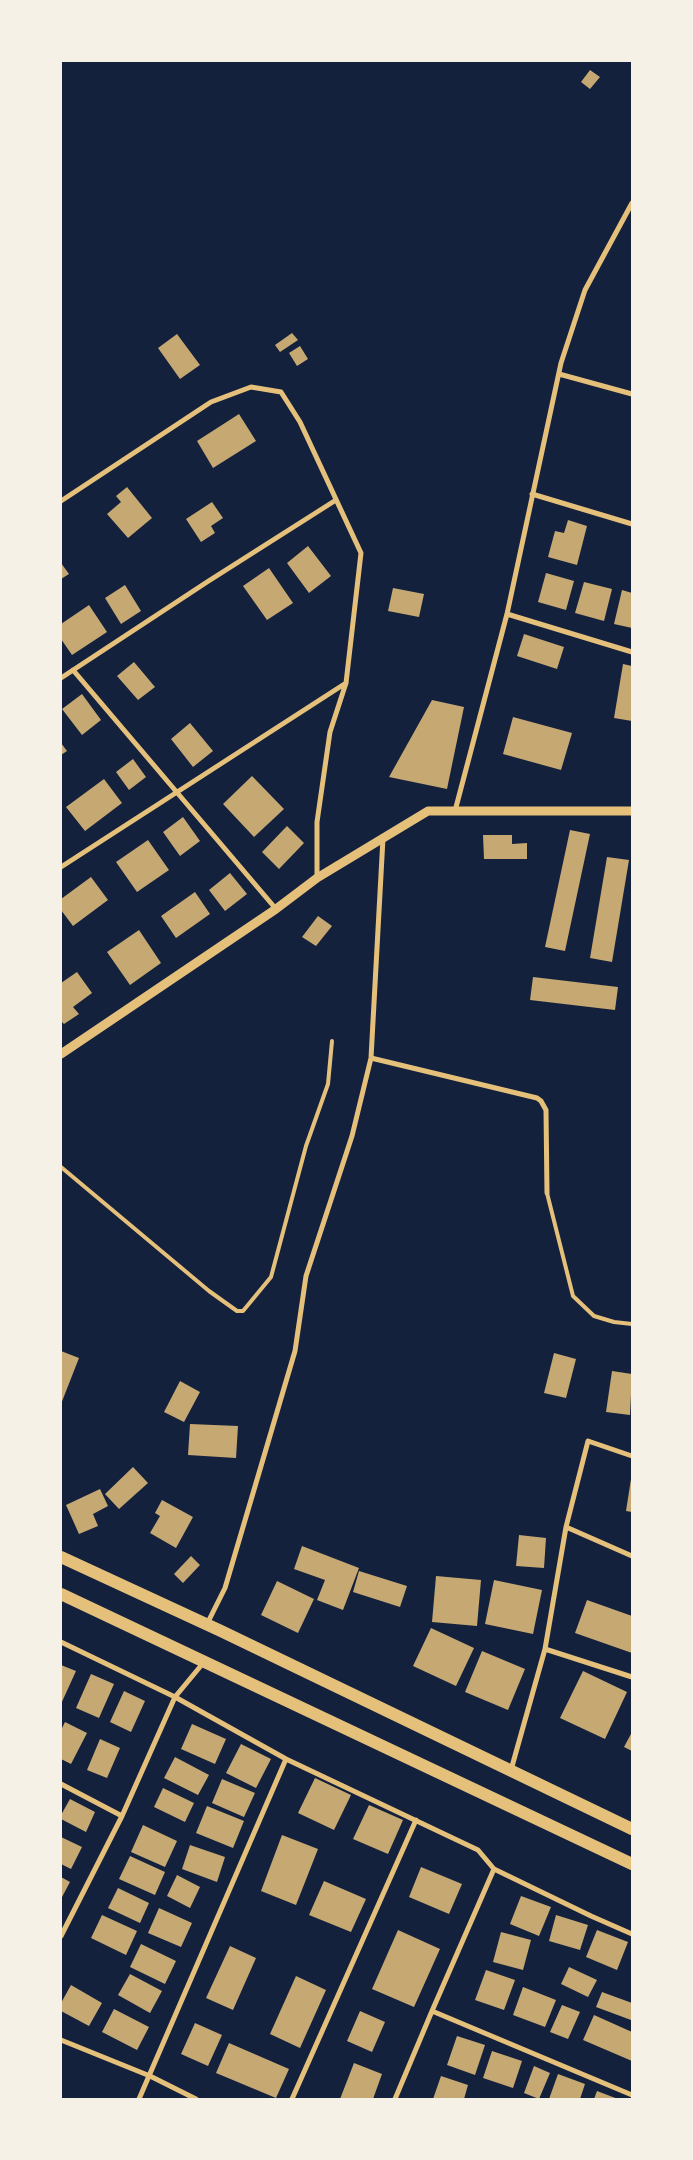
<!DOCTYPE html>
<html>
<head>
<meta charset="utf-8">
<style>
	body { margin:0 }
	#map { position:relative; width:693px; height:2160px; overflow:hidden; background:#14213d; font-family:"Fira Sans Condensed",sans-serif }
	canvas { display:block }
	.frame { position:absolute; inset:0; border:62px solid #f6f1e7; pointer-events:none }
</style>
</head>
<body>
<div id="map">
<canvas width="693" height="2160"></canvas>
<div class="frame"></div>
</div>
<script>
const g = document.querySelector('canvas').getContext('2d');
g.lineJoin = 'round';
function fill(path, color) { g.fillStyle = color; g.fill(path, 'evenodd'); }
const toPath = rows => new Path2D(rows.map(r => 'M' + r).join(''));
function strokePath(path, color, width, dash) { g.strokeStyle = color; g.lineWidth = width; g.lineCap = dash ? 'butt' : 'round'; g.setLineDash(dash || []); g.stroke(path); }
const building = toPath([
	[590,70,600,77,590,89,581,82],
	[292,333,298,340,280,352,275,345],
	[177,334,200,365,180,379,158,348],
	[300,346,308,359,297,366,289,353],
	[239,414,256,441,213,468,197,441],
	[127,487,152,518,128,538,107,514,121,502,116,496],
	[212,502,223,518,211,526,215,533,201,542,186,519],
	[568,520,587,526,577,565,548,557,555,531,564,533],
	[308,546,331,576,309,593,287,563],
	[61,563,69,574,61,579],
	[269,568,293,603,267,620,243,586],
	[546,573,574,581,566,610,538,602],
	[584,582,612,589,604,621,575,613],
	[125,585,141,611,121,624,105,598],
	[393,588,424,594,419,617,388,611],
	[622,590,632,593,632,628,614,624],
	[89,605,107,632,72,655,61,639,61,624],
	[524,634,564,647,557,669,517,656],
	[134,662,155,687,138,700,117,676],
	[623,664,632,666,632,721,614,718],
	[82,694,101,720,82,735,62,709],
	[432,700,464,707,447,789,389,777],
	[513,717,572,733,561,770,503,754],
	[190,723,213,751,193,767,171,739],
	[61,743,67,751,61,755],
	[133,759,146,777,129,790,116,772],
	[252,776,284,809,254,837,223,804],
	[104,779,122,803,85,831,66,807],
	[183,817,200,841,180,856,163,832],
	[287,826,304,843,279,869,262,852],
	[570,830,590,834,565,951,545,947],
	[483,835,512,835,512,844,527,843,527,859,484,859],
	[148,840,169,870,137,892,116,862],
	[607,857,629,860,612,962,590,958],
	[230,873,247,894,225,911,209,890],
	[91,877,108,900,73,926,61,910,61,899],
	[195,892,210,914,176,938,161,916],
	[318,916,332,926,316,946,302,937],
	[139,930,161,963,130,985,107,952],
	[77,972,92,993,73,1007,79,1014,64,1024,61,1021,61,983],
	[533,977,618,987,615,1010,530,1000],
	[61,1351,79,1358,61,1404],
	[554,1353,576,1359,566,1398,544,1393],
	[612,1371,632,1374,630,1415,606,1412],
	[180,1381,200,1392,184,1422,164,1412],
	[190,1424,238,1426,236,1458,188,1455],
	[133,1467,148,1483,119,1509,105,1494],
	[631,1479,632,1479,632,1512,626,1511],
	[100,1489,108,1506,93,1514,98,1526,79,1534,66,1505],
	[162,1500,193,1517,176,1548,150,1533,160,1516,155,1513],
	[519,1535,546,1538,544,1568,516,1566],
	[302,1546,359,1568,343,1610,317,1600,325,1580,294,1569],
	[191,1556,200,1565,183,1583,174,1574],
	[359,1571,407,1586,400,1607,353,1592],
	[436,1576,481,1580,477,1626,432,1622],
	[494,1580,542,1590,533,1634,485,1624],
	[277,1581,314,1599,298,1633,261,1615],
	[587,1600,632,1616,632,1653,575,1633],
	[431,1628,474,1648,456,1686,413,1666],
	[482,1651,525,1669,508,1710,465,1692],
	[61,1665,76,1671,61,1704],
	[583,1671,627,1692,605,1739,560,1718],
	[91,1674,114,1684,99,1718,76,1708],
	[124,1691,145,1701,131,1732,110,1722],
	[65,1722,87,1733,71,1764,61,1759,61,1730],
	[192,1724,226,1739,215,1764,181,1749],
	[632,1732,632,1751,624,1747],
	[100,1739,120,1748,107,1778,87,1770],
	[241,1744,271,1759,256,1788,226,1773],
	[175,1757,209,1775,198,1795,164,1778],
	[315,1778,351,1795,334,1830,298,1813],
	[222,1779,255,1793,244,1817,212,1803],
	[163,1788,194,1803,185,1822,154,1807],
	[70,1799,95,1812,86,1832,61,1819,61,1815],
	[369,1805,403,1820,388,1854,353,1839],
	[207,1806,244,1821,233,1848,196,1833],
	[143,1825,177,1841,165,1867,131,1852],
	[282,1835,318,1849,296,1905,261,1891],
	[61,1837,82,1847,71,1869,61,1864],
	[190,1845,225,1857,217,1882,182,1869],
	[130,1856,165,1872,155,1895,119,1879],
	[421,1867,462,1884,449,1914,409,1897],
	[177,1875,200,1887,190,1908,167,1896],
	[61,1877,70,1882,61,1899],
	[324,1881,366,1899,351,1932,309,1915],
	[118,1888,149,1903,140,1923,108,1908],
	[521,1896,551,1907,539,1936,510,1924],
	[159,1908,192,1923,181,1947,148,1933],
	[102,1915,137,1931,126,1955,91,1938],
	[556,1915,588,1925,580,1950,549,1941],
	[398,1930,440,1949,414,2007,372,1989],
	[597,1930,628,1942,617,1970,586,1957],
	[501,1932,531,1940,523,1970,493,1962],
	[141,1944,176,1961,165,1984,130,1967],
	[230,1946,256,1958,233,2010,206,1998],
	[569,1967,597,1980,588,1997,561,1984],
	[486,1970,515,1980,504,2010,475,2000],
	[130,1974,162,1991,150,2013,118,1995],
	[296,1976,326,1990,300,2048,270,2034],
	[71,1985,102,2003,89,2026,61,2011,61,2003],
	[523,1987,556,2000,545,2027,513,2015],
	[602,1992,632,2003,631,2020,596,2007],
	[562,2005,580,2012,568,2039,550,2032],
	[114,2009,149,2027,137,2050,102,2032],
	[360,2011,385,2022,372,2052,347,2041],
	[594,2015,632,2032,632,2061,583,2040],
	[195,2023,222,2035,208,2066,181,2054],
	[457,2036,485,2045,475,2075,447,2065],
	[229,2043,289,2069,276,2098,216,2073],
	[492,2051,522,2061,513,2088,483,2078],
	[354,2063,382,2074,373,2099,340,2099],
	[534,2066,550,2073,539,2099,524,2093],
	[558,2074,585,2084,580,2099,549,2099],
	[441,2076,468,2085,464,2099,433,2099],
	[597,2091,618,2099,594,2099]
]);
const service = toPath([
	[61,1167,209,1291,237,1311,243,1311,271,1277,306,1146,328,1084,332,1041],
	[547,1193,573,1296,594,1316,614,1322,632,1324]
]);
const minor = toPath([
	[559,374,632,394],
	[532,494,632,524],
	[61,501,211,402,251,387,281,392,300,422,361,553,346,683,330,732,317,822,317,878],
	[507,614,632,652],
	[73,670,276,909],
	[61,678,207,582,336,500],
	[455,811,507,614,561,363,585,290,632,203],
	[61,867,346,683],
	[371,1058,537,1098,541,1101,546,1110,547,1193],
	[566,1527,632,1556],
	[207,1624,225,1588,295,1351,306,1276,352,1136,371,1058,383,838],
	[61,1642,175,1697,286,1759,478,1850,494,1869,591,1916,632,1934],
	[545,1649,632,1677],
	[511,1770,545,1649,566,1527,588,1441,632,1456],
	[61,1784,122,1816],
	[61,1936,122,1816,175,1697,204,1662],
	[432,2011,494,1869],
	[61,2040,150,2076,196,2099],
	[139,2099,286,1759],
	[292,2099,416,1820],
	[395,2099,432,2011,632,2095]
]);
const tertiary = toPath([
	[61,1054,276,909,317,878,428,811,632,811]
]);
const primary = toPath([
	[61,1557,221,1631,632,1829],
	[61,1594,632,1864]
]);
fill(building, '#c6a872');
strokePath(service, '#e5c07b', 4);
strokePath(minor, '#e5c07b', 5);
strokePath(tertiary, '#e5c07b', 9);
strokePath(primary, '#e5c07b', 12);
</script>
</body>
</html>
